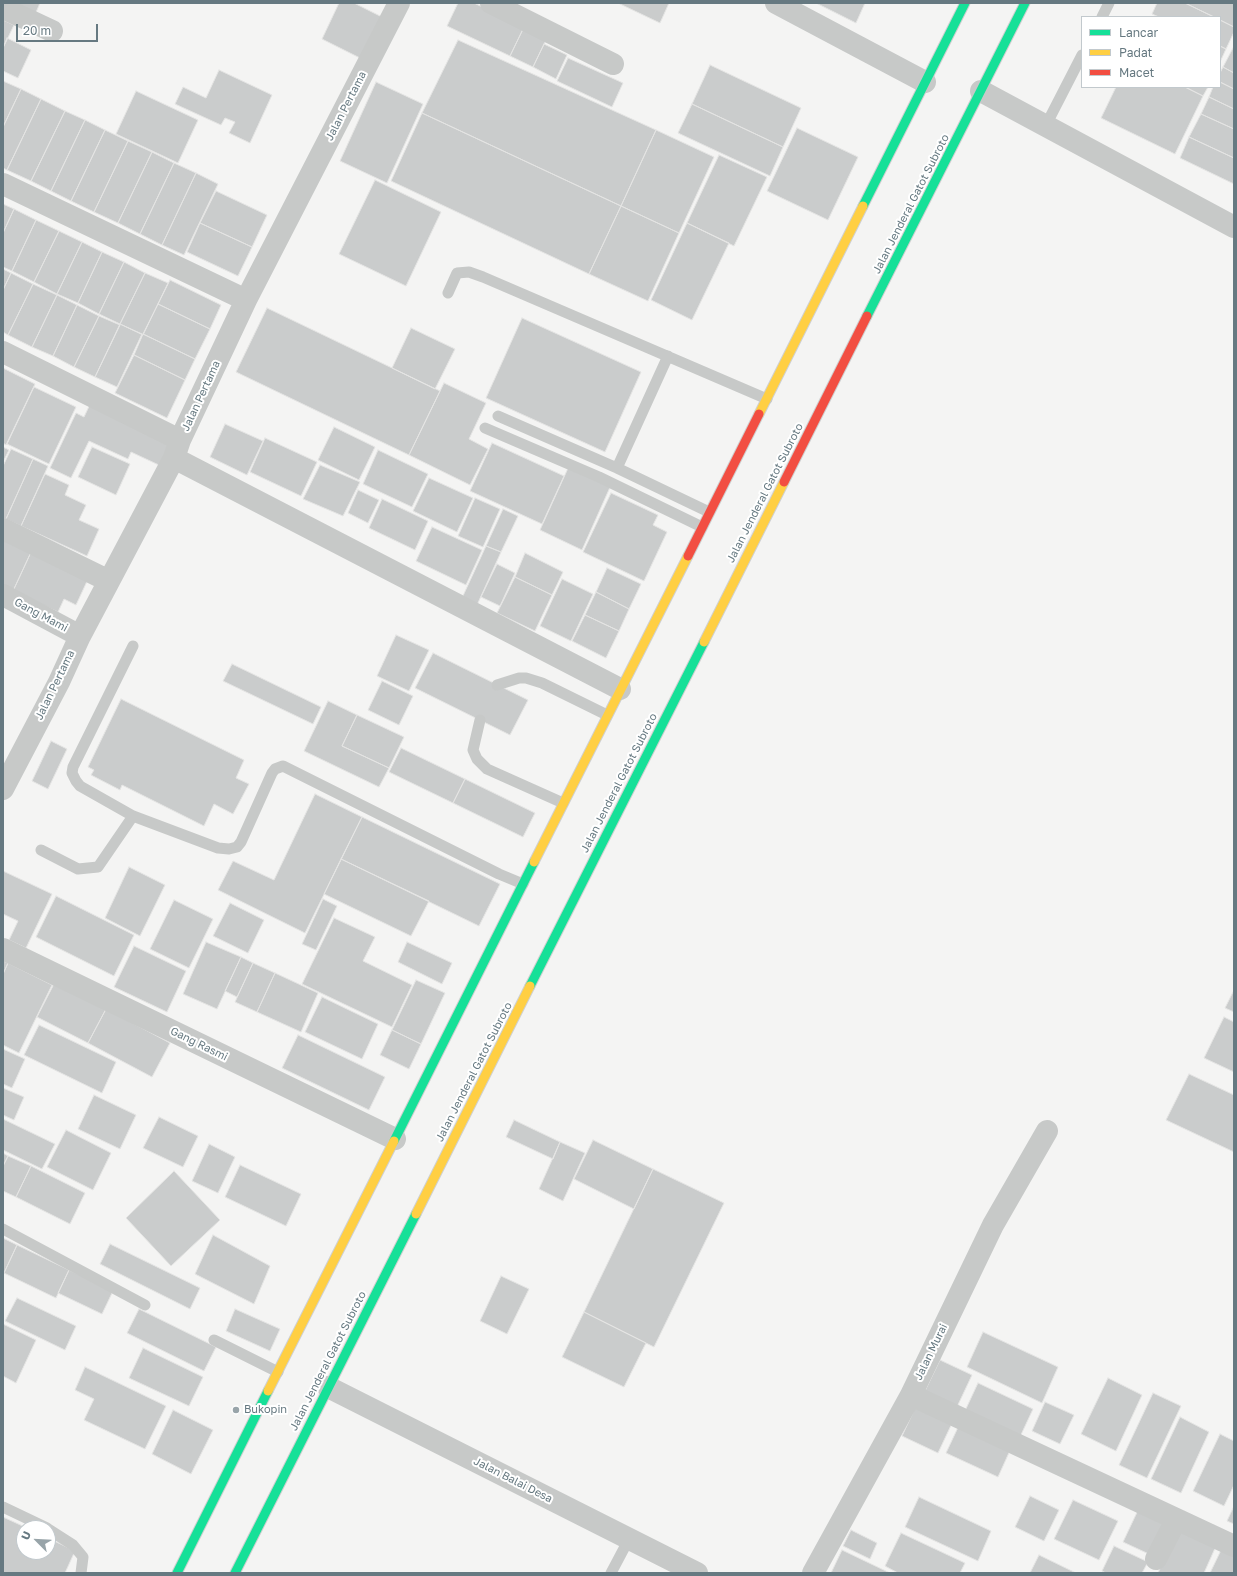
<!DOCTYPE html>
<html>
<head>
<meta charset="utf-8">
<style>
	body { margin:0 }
	#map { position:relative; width:1237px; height:1576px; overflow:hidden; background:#f4f4f3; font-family:"Golos Text",sans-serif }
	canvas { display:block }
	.frame { position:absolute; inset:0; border:4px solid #667981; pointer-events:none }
	.legend { position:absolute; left:1081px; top:16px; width:140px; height:72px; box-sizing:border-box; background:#fff; border:1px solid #c2c9cd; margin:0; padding:5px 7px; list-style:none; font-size:12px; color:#667981 }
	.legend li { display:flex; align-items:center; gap:8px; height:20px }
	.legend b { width:20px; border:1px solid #c2c9cd }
	.north { position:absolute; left:16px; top:1520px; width:40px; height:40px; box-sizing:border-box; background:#fff; border:1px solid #c2c9cd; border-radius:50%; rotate:294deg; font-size:11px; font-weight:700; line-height:16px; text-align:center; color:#667981 }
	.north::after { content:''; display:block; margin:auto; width:14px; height:18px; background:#98a4a9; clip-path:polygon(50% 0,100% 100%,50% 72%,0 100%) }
	.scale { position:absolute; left:16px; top:24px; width:82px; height:18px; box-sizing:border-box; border:2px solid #667981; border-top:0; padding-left:5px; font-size:12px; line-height:14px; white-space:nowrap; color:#667981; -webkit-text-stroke:3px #fff; paint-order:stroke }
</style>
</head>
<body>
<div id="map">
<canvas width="1237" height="1576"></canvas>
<div class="frame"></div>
<ul class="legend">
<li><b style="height:5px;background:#16e098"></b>Lancar</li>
<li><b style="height:5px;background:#ffcf43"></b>Padat</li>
<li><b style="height:5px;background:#f24e42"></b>Macet</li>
</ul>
<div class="north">U</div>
<div class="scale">20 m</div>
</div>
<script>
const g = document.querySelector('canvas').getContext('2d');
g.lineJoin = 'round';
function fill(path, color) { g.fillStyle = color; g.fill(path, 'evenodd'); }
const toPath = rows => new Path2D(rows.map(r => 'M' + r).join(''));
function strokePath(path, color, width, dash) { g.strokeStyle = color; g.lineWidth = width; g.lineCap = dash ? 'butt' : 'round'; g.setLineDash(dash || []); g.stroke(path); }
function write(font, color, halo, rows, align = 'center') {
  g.font = font + ' "Golos Text",sans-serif'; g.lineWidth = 4; g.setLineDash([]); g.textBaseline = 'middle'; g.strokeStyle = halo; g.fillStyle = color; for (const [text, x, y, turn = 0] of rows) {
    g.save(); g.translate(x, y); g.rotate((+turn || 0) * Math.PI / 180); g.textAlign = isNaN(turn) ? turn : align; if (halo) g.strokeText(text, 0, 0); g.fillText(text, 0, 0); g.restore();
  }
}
const building = toPath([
	[5,3,40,3,34,17,5,3],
	[339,3,354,3,384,18,364,60,322,39,339,3],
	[458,3,474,3,524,27,510,56,447,26,458,3],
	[618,3,669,3,660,23,618,3],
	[816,3,865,3,856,23,816,3],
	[1157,3,1185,3,1214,17,1159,17,1152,14,1157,3],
	[1185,3,1234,3,1234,27,1220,20,1220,17,1214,17,1185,3],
	[3,20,14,25,3,48,3,20],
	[1220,20,1234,27,1234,32,1226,49,1220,46,1220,20],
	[524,27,547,38,533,67,510,56,524,27],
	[7,38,31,50,18,78,3,71,3,48,7,38],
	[458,40,656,130,621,206,422,113,458,40],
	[544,44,567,55,556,79,533,67,544,44],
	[1220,46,1226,49,1220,62,1220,46],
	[1233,48,1234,48,1234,73,1223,67,1233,48],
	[568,58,623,83,612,107,557,81,568,58],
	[710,65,801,108,783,147,692,104,710,65],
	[1223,67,1234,73,1234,89,1220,82,1220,73,1223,67],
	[219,70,272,95,250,143,229,133,235,122,225,118,221,125,175,104,183,87,206,98,219,70],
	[3,81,21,89,3,127,3,81],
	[376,82,423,104,387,183,340,161,376,82],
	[1220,82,1234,89,1234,109,1209,97,1213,87,1220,87,1220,82],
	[1116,87,1185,87,1203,96,1175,154,1101,118,1116,87],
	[1185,87,1208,87,1203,96,1185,87],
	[21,89,41,99,7,170,3,168,3,127,21,89],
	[136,91,198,120,178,163,116,134,136,91],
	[1209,97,1234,109,1234,129,1201,114,1209,97],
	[41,99,65,111,31,181,7,170,41,99],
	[692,104,783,147,770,176,678,133,692,104],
	[65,111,85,120,51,191,31,181,65,111],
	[422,113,621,206,589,274,391,181,422,113],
	[1201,114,1234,129,1234,158,1189,137,1201,114],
	[85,120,105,130,71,201,51,191,85,120],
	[797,128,858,157,828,220,767,191,797,128],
	[105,130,128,141,94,212,71,201,105,130],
	[656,130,714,157,679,233,621,206,656,130],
	[1189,137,1234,158,1234,184,1180,158,1189,137],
	[128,141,152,152,118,223,94,212,128,141],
	[152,152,174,163,140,234,118,223,152,152],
	[719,155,767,177,734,246,687,223,719,155],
	[174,163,196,173,162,245,140,234,174,163],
	[196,173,218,184,184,255,162,245,196,173],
	[375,180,441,212,406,286,339,254,375,180],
	[216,191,267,215,252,247,200,223,216,191],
	[3,204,14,209,3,233,3,204],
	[621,206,679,233,648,301,589,274,621,206],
	[14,209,36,220,12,271,3,267,3,233,14,209],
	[36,220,59,231,34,282,12,271,36,220],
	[200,223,252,247,238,276,187,252,200,223],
	[687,223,729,243,692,320,651,300,687,223],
	[59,231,82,242,57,294,34,282,59,231],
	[82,242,102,252,78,303,57,294,82,242],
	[102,252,124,262,99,314,78,303,102,252],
	[124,262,145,273,120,324,99,314,124,262],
	[3,269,11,273,3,290,3,269],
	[11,273,33,284,8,335,3,332,3,290,11,273],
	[145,273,168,283,143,335,120,324,145,273],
	[170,280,221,305,210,329,158,304,170,280],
	[33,284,57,295,32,347,8,335,33,284],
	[57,295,77,305,53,356,32,347,57,295],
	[158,304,210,329,195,359,143,334,158,304],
	[77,305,99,316,74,367,53,356,77,305],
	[267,308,440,391,409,455,236,372,267,308],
	[99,316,120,325,95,377,74,367,99,316],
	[522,318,641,372,605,452,486,398,522,318],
	[120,324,142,334,117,387,95,377,120,324],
	[411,328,455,349,435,389,392,368,411,328],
	[143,334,195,359,185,380,134,355,143,334],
	[134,355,185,380,167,418,115,393,134,355],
	[3,368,35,384,6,445,3,443,3,368],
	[444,383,486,403,469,439,488,449,470,485,409,455,444,383],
	[34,387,76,407,49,464,7,444,34,387],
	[92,400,174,439,161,466,131,452,128,459,89,441,71,478,50,468,76,413,84,417,92,400],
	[225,424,263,441,247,475,210,457,225,424],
	[334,427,375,447,359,480,318,460,334,427],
	[265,438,317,462,301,496,250,472,265,438],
	[492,443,564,476,542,524,470,491,492,443],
	[3,447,9,450,3,462,3,447],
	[92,447,130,464,116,495,78,477,92,447],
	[11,449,33,459,6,519,3,518,3,466,11,449],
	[378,450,428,474,412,507,363,484,378,450],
	[33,459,48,466,21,526,6,519,33,459],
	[320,465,360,482,343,516,303,499,320,465],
	[569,466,611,485,582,550,540,530,569,466],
	[45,474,69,485,65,495,86,505,79,520,99,529,87,556,21,526,45,474],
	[429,478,473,498,457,532,413,511,429,478],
	[358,490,379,500,368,523,348,513,358,490],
	[611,493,658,515,653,525,667,532,644,581,583,552,611,493],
	[475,498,500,509,483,547,458,536,475,498],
	[382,499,428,521,415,550,369,528,382,499],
	[503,509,518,516,501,552,486,546,503,509],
	[432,527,482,550,466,585,416,561,432,527],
	[3,536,32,550,13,591,3,586,3,536],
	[486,546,501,552,477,605,462,598,486,546],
	[32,550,89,577,76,605,64,599,58,612,13,591,32,550],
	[525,553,563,572,552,595,515,577,525,553],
	[497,564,515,573,500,606,481,597,497,564],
	[607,568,641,584,629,609,596,592,607,568],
	[515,577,552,595,535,631,497,613,515,577],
	[562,579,593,594,571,641,540,626,562,579],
	[596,592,629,609,619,631,585,615,596,592],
	[585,615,619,631,606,658,572,641,585,615],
	[396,635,429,650,409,691,377,676,396,635],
	[433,653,528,700,510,735,415,688,433,653],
	[232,664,321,707,313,724,223,681,232,664],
	[382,681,413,696,399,725,368,710,382,681],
	[121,699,244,760,236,778,249,784,233,814,214,804,204,826,122,785,120,790,91,775,94,770,88,767,121,699],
	[328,701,357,715,342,746,389,768,379,787,304,751,328,701],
	[357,715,404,737,389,768,342,746,357,715],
	[51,741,67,749,48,789,32,781,51,741],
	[401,748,465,779,453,803,389,772,401,748],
	[465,779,535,813,523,837,453,803,465,779],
	[315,794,362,817,305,933,218,890,233,861,274,880,315,794],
	[362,817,500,884,479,926,341,859,362,817],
	[341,859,429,901,411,936,324,894,341,859],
	[129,867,165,885,140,936,105,918,129,867],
	[3,871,52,894,26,948,9,940,18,921,3,914,3,871],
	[56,896,134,935,114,976,36,937,56,896],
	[323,899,337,906,316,950,302,944,323,899],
	[174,900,213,919,189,968,150,949,174,900],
	[230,903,264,920,248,953,213,936,230,903],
	[334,918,375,937,363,961,412,985,392,1027,302,984,334,918],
	[206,942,241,957,217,1009,183,994,206,942],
	[407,942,452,963,442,984,398,962,407,942],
	[134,946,186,971,167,1012,114,987,134,946],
	[241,957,253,963,237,997,225,991,241,957],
	[3,961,8,963,3,974,3,961],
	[8,963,52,985,19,1053,3,1045,3,974,8,963],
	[253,963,275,973,257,1012,235,1002,253,963],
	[275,973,318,993,301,1032,257,1012,275,973],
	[416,980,445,993,421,1044,392,1030,416,980],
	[55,982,106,1009,88,1043,37,1017,55,982],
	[1234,990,1234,1012,1225,1008,1234,990],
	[322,997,378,1024,362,1059,305,1032,322,997],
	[106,1009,170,1043,152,1077,88,1043,106,1009],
	[1224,1017,1234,1022,1234,1072,1204,1058,1224,1017],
	[39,1025,116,1062,102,1093,24,1055,39,1025],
	[392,1030,421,1044,409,1069,380,1055,392,1030],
	[298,1035,385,1077,369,1110,282,1068,298,1035],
	[3,1049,25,1059,12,1088,3,1084,3,1049],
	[1189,1074,1234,1095,1234,1152,1166,1120,1189,1074],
	[3,1088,24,1097,14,1120,3,1115,3,1088],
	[94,1095,136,1115,120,1149,78,1129,94,1095],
	[159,1117,198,1136,183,1167,143,1148,159,1117],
	[3,1119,55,1144,42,1169,3,1150,3,1119],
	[514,1120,560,1142,553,1159,506,1137,514,1120],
	[66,1130,111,1153,93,1190,47,1167,66,1130],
	[593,1140,653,1169,634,1209,574,1179,593,1140],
	[560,1142,585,1153,563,1201,539,1189,560,1142],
	[209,1144,235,1157,218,1193,192,1181,209,1144],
	[3,1153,8,1156,3,1166,3,1153],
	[8,1156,31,1166,16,1197,3,1191,3,1166,8,1156],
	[240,1165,301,1194,286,1226,225,1197,240,1165],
	[31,1166,85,1193,70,1224,16,1197,31,1166],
	[653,1169,724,1203,654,1347,584,1312,653,1169],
	[174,1171,220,1220,171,1266,126,1218,174,1171],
	[213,1235,270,1266,254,1304,195,1274,213,1235],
	[3,1238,17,1245,4,1273,3,1272,3,1238],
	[110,1244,200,1288,190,1309,100,1264,110,1244],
	[17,1245,69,1270,56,1298,4,1273,17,1245],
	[69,1270,113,1291,102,1314,58,1293,69,1270],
	[501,1276,529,1289,507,1334,480,1321,501,1276],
	[17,1298,76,1326,65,1350,5,1321,17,1298],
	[139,1309,216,1347,204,1371,127,1333,139,1309],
	[235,1309,280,1329,270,1351,226,1331,235,1309],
	[584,1312,646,1343,624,1387,562,1357,584,1312],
	[3,1324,36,1340,16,1383,3,1376,3,1324],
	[983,1332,1058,1367,1042,1403,967,1367,983,1332],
	[143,1348,203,1377,189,1406,129,1378,143,1348],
	[940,1360,972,1375,956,1409,924,1393,940,1360],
	[85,1367,166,1406,145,1449,84,1420,94,1399,75,1390,85,1367],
	[1108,1378,1142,1395,1116,1451,1081,1434,1108,1378],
	[978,1383,1033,1409,1019,1439,964,1413,978,1383],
	[1153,1393,1181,1406,1147,1478,1119,1465,1153,1393],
	[918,1402,954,1419,938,1453,902,1436,918,1402],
	[1045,1402,1074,1415,1060,1444,1032,1431,1045,1402],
	[173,1410,213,1430,191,1474,152,1454,173,1410],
	[1180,1417,1209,1432,1181,1493,1151,1479,1180,1417],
	[961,1421,1012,1446,998,1477,946,1453,961,1421],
	[1220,1434,1234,1441,1234,1485,1224,1506,1193,1491,1220,1434],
	[1030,1496,1059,1510,1044,1541,1015,1527,1030,1496],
	[919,1497,991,1531,978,1561,905,1527,919,1497],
	[1073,1500,1118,1521,1099,1560,1054,1539,1073,1500],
	[1140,1506,1168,1519,1151,1555,1123,1542,1140,1506],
	[1234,1506,1234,1524,1227,1521,1234,1506],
	[3,1517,27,1528,24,1528,24,1552,48,1552,48,1538,75,1551,65,1573,3,1573,3,1517],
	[1179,1528,1216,1546,1204,1573,1158,1573,1179,1528],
	[851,1530,877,1543,870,1559,843,1546,851,1530],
	[901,1533,965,1563,960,1573,898,1573,885,1566,901,1533],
	[1224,1544,1234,1548,1234,1573,1210,1573,1224,1544],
	[1114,1546,1148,1562,1142,1573,1106,1573,1102,1571,1114,1546],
	[842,1550,890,1573,831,1573,842,1550],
	[1039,1555,1076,1573,1030,1573,1039,1555]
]);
const lane = toPath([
	[1102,17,1109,3],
	[1045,127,1082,55],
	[448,293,457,273,469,272,483,277,767,399],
	[498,416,617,468,709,512],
	[485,428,599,477,702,527],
	[617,468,668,356],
	[133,646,73,767,72,773,76,781,80,786,133,816,218,848,229,849,237,847,241,842,272,773,275,769,283,766,499,874,523,884],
	[497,685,519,678,526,678,542,683,607,715],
	[480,720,473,750,477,759,487,769,563,803],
	[41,850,78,869,98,867,133,816],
	[3,1229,145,1305],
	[214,1340,278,1372],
	[3,1507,47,1528],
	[48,1529,73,1545,83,1557,81,1573],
	[611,1573,629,1539]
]);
const street = toPath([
	[491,3,613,64],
	[776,3,925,82],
	[3,8,52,31],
	[981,91,1234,227],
	[3,184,246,300],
	[3,352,180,440],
	[174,458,620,689],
	[3,529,109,581],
	[3,595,80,636],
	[3,789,59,682,80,636,174,458,180,440,246,300,399,3],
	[3,949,395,1139],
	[328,1387,697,1573],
	[911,1395,1234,1546],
	[1156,1559,1176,1520],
	[813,1573,911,1395,993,1225,1047,1131]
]);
const fast = toPath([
	[863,206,965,3],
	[867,316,1025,3],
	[530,986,704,642],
	[394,1141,534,862],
	[177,1573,268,1391],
	[235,1573,416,1214]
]);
const slow = toPath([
	[759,414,863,206],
	[704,642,784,482],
	[534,862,688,556],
	[416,1214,530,986],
	[268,1391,394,1141]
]);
const jam = toPath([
	[784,482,867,316],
	[688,556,759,414]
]);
const markers = [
	[236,1410,4,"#98a4a9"]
];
const streetNames = [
	["Jalan Pertama",346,106,-63],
	["Jalan Jenderal Gatot Subroto",911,204,-63],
	["Jalan Pertama",201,396,-65],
	["Jalan Jenderal Gatot Subroto",765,493,-63],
	["Gang Mami",41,615,28],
	["Jalan Pertama",55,685,-64],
	["Jalan Jenderal Gatot Subroto",619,783,-63],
	["Gang Rasmi",199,1044,26],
	["Jalan Jenderal Gatot Subroto",474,1072,-63],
	["Jalan Murai",931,1352,-64],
	["Jalan Jenderal Gatot Subroto",328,1361,-63],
	["Jalan Balai Desa",513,1480,27]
];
const poiNames = [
	["Bukopin",244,1410]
];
fill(building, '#cacccc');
strokePath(building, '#e4e4e3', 1);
strokePath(fast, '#cfd0d0', 11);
strokePath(slow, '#cfd0d0', 11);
strokePath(jam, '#cfd0d0', 11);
strokePath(lane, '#c7c9c8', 11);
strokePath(street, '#c7c9c8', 22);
strokePath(fast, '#16e098', 9);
strokePath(slow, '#ffcf43', 9);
strokePath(jam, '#f24e42', 9);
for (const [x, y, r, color] of markers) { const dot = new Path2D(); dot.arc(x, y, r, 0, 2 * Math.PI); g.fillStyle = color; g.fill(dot); strokePath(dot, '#fff', 1.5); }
write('11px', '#667981', '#fff', streetNames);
write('11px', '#667981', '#fff', poiNames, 'left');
</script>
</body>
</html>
